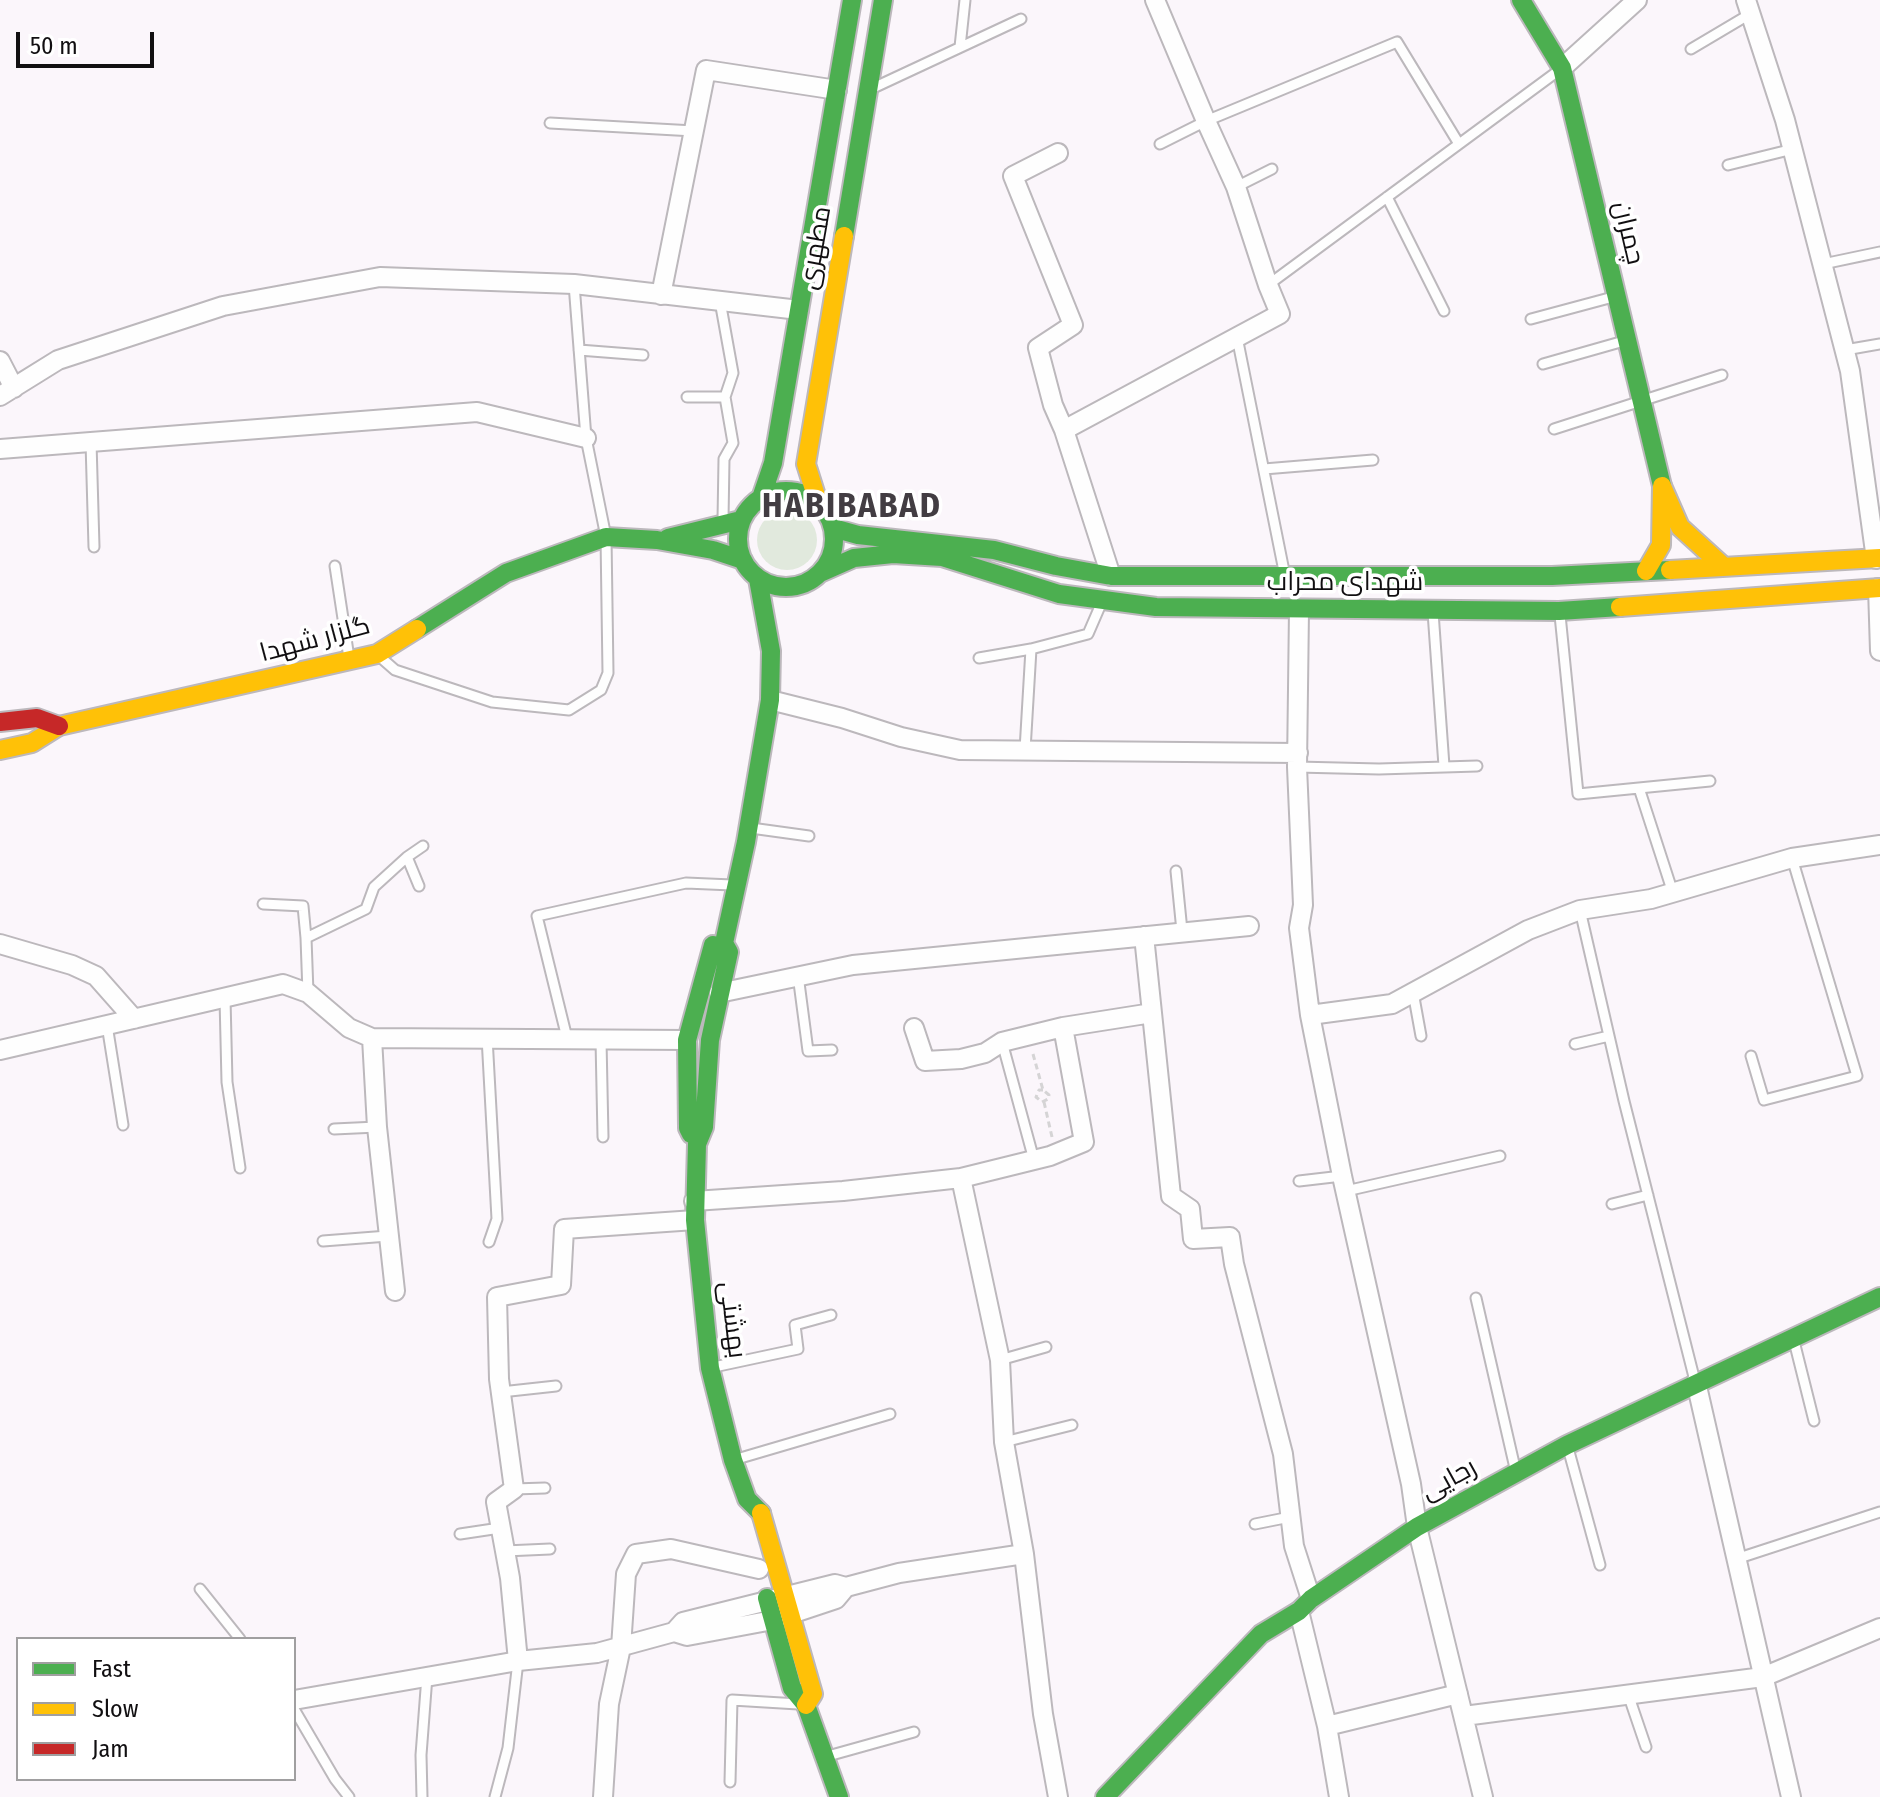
<!DOCTYPE html>
<html>
<head>
<meta charset="utf-8">
<style>
	body { margin:0 }
	#map { position:relative; width:1880px; height:1797px; overflow:hidden; background:#fbf6fb; font-family:"Fira Sans Condensed",sans-serif }
	canvas { display:block }
	.legend { position:absolute; left:16px; top:1637px; width:280px; height:144px; box-sizing:border-box; background:#fff; border:2px solid #a09fa0; margin:0; padding:10px 14px; list-style:none; font-size:24px; color:#110f11 }
	.legend li { display:flex; align-items:center; gap:16px; height:40px }
	.legend b { width:40px; border:2px solid #a09fa0 }
	.scale { position:absolute; left:16px; top:32px; width:138px; height:36px; box-sizing:border-box; border:4px solid #110f11; border-top:0; padding-left:10px; font-size:24px; line-height:28px; white-space:nowrap; color:#110f11; -webkit-text-stroke:6px #fff; paint-order:stroke }
</style>
</head>
<body>
<div id="map">
<canvas width="1880" height="1797"></canvas>
<ul class="legend">
<li><b style="height:10px;background:#4caf50"></b>Fast</li>
<li><b style="height:10px;background:#ffc107"></b>Slow</li>
<li><b style="height:10px;background:#c62828"></b>Jam</li>
</ul>
<div class="scale">50 m</div>
</div>
<script>
const g = document.querySelector('canvas').getContext('2d');
g.lineJoin = 'round';
function fill(path, color) { g.fillStyle = color; g.fill(path, 'evenodd'); }
const toPath = rows => new Path2D(rows.map(r => 'M' + r).join(''));
function strokePath(path, color, width, dash) { g.strokeStyle = color; g.lineWidth = width; g.lineCap = dash ? 'butt' : 'round'; g.setLineDash(dash || []); g.stroke(path); }
function write(font, color, halo, rows, align = 'center') {
  g.font = font + ' "Fira Sans Condensed",Cairo,sans-serif'; g.lineWidth = 7; g.setLineDash([]); g.textBaseline = 'middle'; g.strokeStyle = halo; g.fillStyle = color; for (const [text, x, y, turn = 0] of rows) {
    g.save(); g.translate(x, y); g.rotate((+turn || 0) * Math.PI / 180); g.textAlign = isNaN(turn) ? turn : align; if (halo) g.strokeText(text, 0, 0); g.fillText(text, 0, 0); g.restore();
  }
}
const green = toPath([
	'757 540a30 30 0 1 1 60 0a30 30 0 1 1-60 0Z'
]);
const path = toPath([
	[1033,1054,1043,1090,1049,1095,1048,1099,1042,1102,1036,1097,1039,1090,1043,1090],
	[1044,1102,1052,1137]
]);
const lane = toPath([
	[960,47,965,0],
	[1691,49,1750,14],
	[871,89,1021,19],
	[550,123,694,131],
	[1160,144,1206,121,1397,42,1459,144],
	[1728,165,1793,149],
	[1236,187,1272,169],
	[1387,197,1444,311],
	[1823,264,1880,252],
	[1268,285,1558,71],
	[720,301,733,373,725,397,733,443,724,459,723,520],
	[1531,319,1613,297],
	[1237,337,1284,571],
	[579,350,643,355],
	[1845,350,1880,344],
	[1543,364,1624,341],
	[687,397,725,397],
	[1554,429,1722,375],
	[91,442,94,547],
	[1264,469,1373,460],
	[335,566,349,658],
	[1433,612,1444,766],
	[1560,615,1578,794,1710,781],
	[379,656,395,670,492,702,569,710,601,690,608,673,606,537,586,438,574,284],
	[979,658,1031,649,1088,634,1101,604],
	[1025,750,1031,649],
	[1297,767,1379,769,1477,766],
	[1639,788,1673,893],
	[751,828,809,836],
	[407,857,419,886],
	[1176,871,1182,931],
	[263,904,303,906,306,938],
	[1580,910,1624,1101,1695,1381],
	[798,975,808,1051,832,1050],
	[1413,992,1421,1036],
	[308,993,306,938,366,909,374,887,407,857,423,846],
	[225,998,227,1082,240,1168],
	[107,1025,123,1125],
	[487,1037,497,1219,489,1242],
	[567,1038,537,916,686,883,732,885],
	[601,1040,603,1137],
	[1002,1042,1034,1160],
	[1575,1044,1609,1036],
	[1751,1056,1764,1100,1857,1076,1792,858],
	[334,1129,377,1127],
	[1299,1181,1342,1176],
	[1346,1191,1500,1156],
	[1612,1204,1648,1195],
	[323,1241,388,1236],
	[1476,1298,1515,1468],
	[1794,1341,1814,1421],
	[1000,1360,1046,1347],
	[714,1367,798,1349,795,1325,831,1315],
	[501,1392,556,1386],
	[1004,1442,1072,1425],
	[1568,1448,1600,1565],
	[737,1459,890,1414],
	[514,1489,545,1488],
	[1255,1524,1290,1517],
	[460,1534,500,1528],
	[505,1551,550,1549],
	[1736,1559,1880,1512],
	[200,1589,240,1639],
	[1628,1694,1646,1747],
	[294,1709,335,1779,349,1797],
	[828,1756,914,1732],
	[730,1782,732,1700,798,1704],
	[422,1797,421,1755,427,1676],
	[495,1797,508,1748,518,1661]
]);
const street = toPath([
	[1746,0,1785,120,1850,371,1876,559],
	[1562,68,1637,0],
	[1058,153,1013,176,1073,325,1038,348,1053,405,1064,430,1111,576],
	[661,295,706,70,837,90],
	[0,361,14,388],
	[0,396,58,360,223,306,380,277,574,284,799,310],
	[1064,430,1280,314,1268,285,1236,187,1206,121,1155,0],
	[0,449,477,412,586,438],
	[1878,588,1880,651],
	[1299,610,1297,767,1303,905,1299,928,1310,1015,1342,1176,1411,1484,1417,1527,1483,1797],
	[770,700,842,718,901,737,960,750,1298,753],
	[1144,936,1171,1196,1190,1209,1193,1239,1230,1237,1234,1264,1283,1454,1294,1546,1311,1599],
	[0,944,72,965,96,976,134,1019],
	[719,993,853,965,1249,926],
	[1310,1015,1392,1004,1528,930,1580,910,1651,899,1792,858,1880,845],
	[914,1028,925,1061,961,1059,985,1053,1002,1042,1063,1027,1152,1013],
	[372,1038,377,1127,395,1291],
	[0,1050,283,984,308,993,349,1028,372,1038,687,1040],
	[961,1178,1000,1360,1004,1442,1024,1554,1043,1714,1058,1797],
	[694,1201,843,1191,961,1178,1050,1156,1084,1142,1063,1027],
	[1696,1382,1791,1797],
	[846,1587,835,1584,683,1622,674,1632,687,1636,773,1620,836,1599,846,1587,899,1573,1024,1554],
	[1299,1611,1327,1726,1339,1797],
	[518,1661,510,1578,496,1502,514,1489,499,1379,497,1297,561,1285,564,1229,695,1220],
	[294,1700,518,1661,597,1653,674,1632],
	[1464,1716,1763,1677,1880,1628],
	[1327,1726,1458,1694],
	[603,1797,609,1704,621,1647,626,1574,636,1554,671,1549,759,1569]
]);
const fast = toPath([
	[1521,0,1562,68,1662,486],
	[844,236,883,0],
	'738 539a48 48 0 1 1 96 0a48 48 0 1 1-96 0Z',
	[761,498,773,463,852,0],
	[833,528,858,535,994,550,1056,566,1111,576,1552,576,1670,570],
	[668,538,741,520],
	[820,573,854,558,893,554,942,557,1059,594,1156,607,1559,611,1620,607],
	[758,579,771,651,770,700,746,842,724,943,729,952,710,1040,704,1127,697,1144,695,1220,710,1368,733,1460,747,1499,761,1513],
	[417,629,506,573,606,537,657,540,713,550,743,560],
	[691,1134,688,1128,687,1040,713,945],
	[767,1598,792,1688,806,1705,839,1797],
	[1105,1797,1261,1634,1299,1611,1311,1599,1417,1527,1567,1445,1880,1297]
]);
const slow = toPath([
	[818,502,806,464,844,236],
	[1670,570,1880,558],
	[1646,571,1661,545,1662,486,1680,527,1724,567],
	[1620,607,1880,588],
	[0,750,32,743,59,726,377,654,417,629],
	[761,1513,813,1694,806,1705]
]);
const jam = toPath([
	[0,722,37,718,59,726]
]);
const streetNames = [
	["چمران",1628,233,77],
	["مطهری",816,248,-80],
	["شهدای محراب",1345,583],
	["گلزار شهدا",315,640,-15],
	["بهشتی",732,1320,83],
	["رجایی",1449,1480,-29]
];
const districtNames = [
	["HABIBABAD",852,508]
];
fill(green, '#e1e9dd');
strokePath(lane, '#bcb8bc', 13);
strokePath(street, '#bcb8bc', 22);
strokePath(fast, '#bcb8bc', 22);
strokePath(slow, '#bcb8bc', 22);
strokePath(jam, '#bcb8bc', 22);
strokePath(path, '#d5d4d5', 3, [6, 4]);
strokePath(lane, '#fefefe', 9);
strokePath(street, '#fefefe', 18);
strokePath(fast, '#4caf50', 18);
strokePath(slow, '#ffc107', 18);
strokePath(jam, '#c62828', 18);
write('26px', '#110f11', '#fff', streetNames);
g.letterSpacing = '2px';
write('bold 34px', '#423d42', '#fff', districtNames);
g.letterSpacing = '0px';
</script>
</body>
</html>
